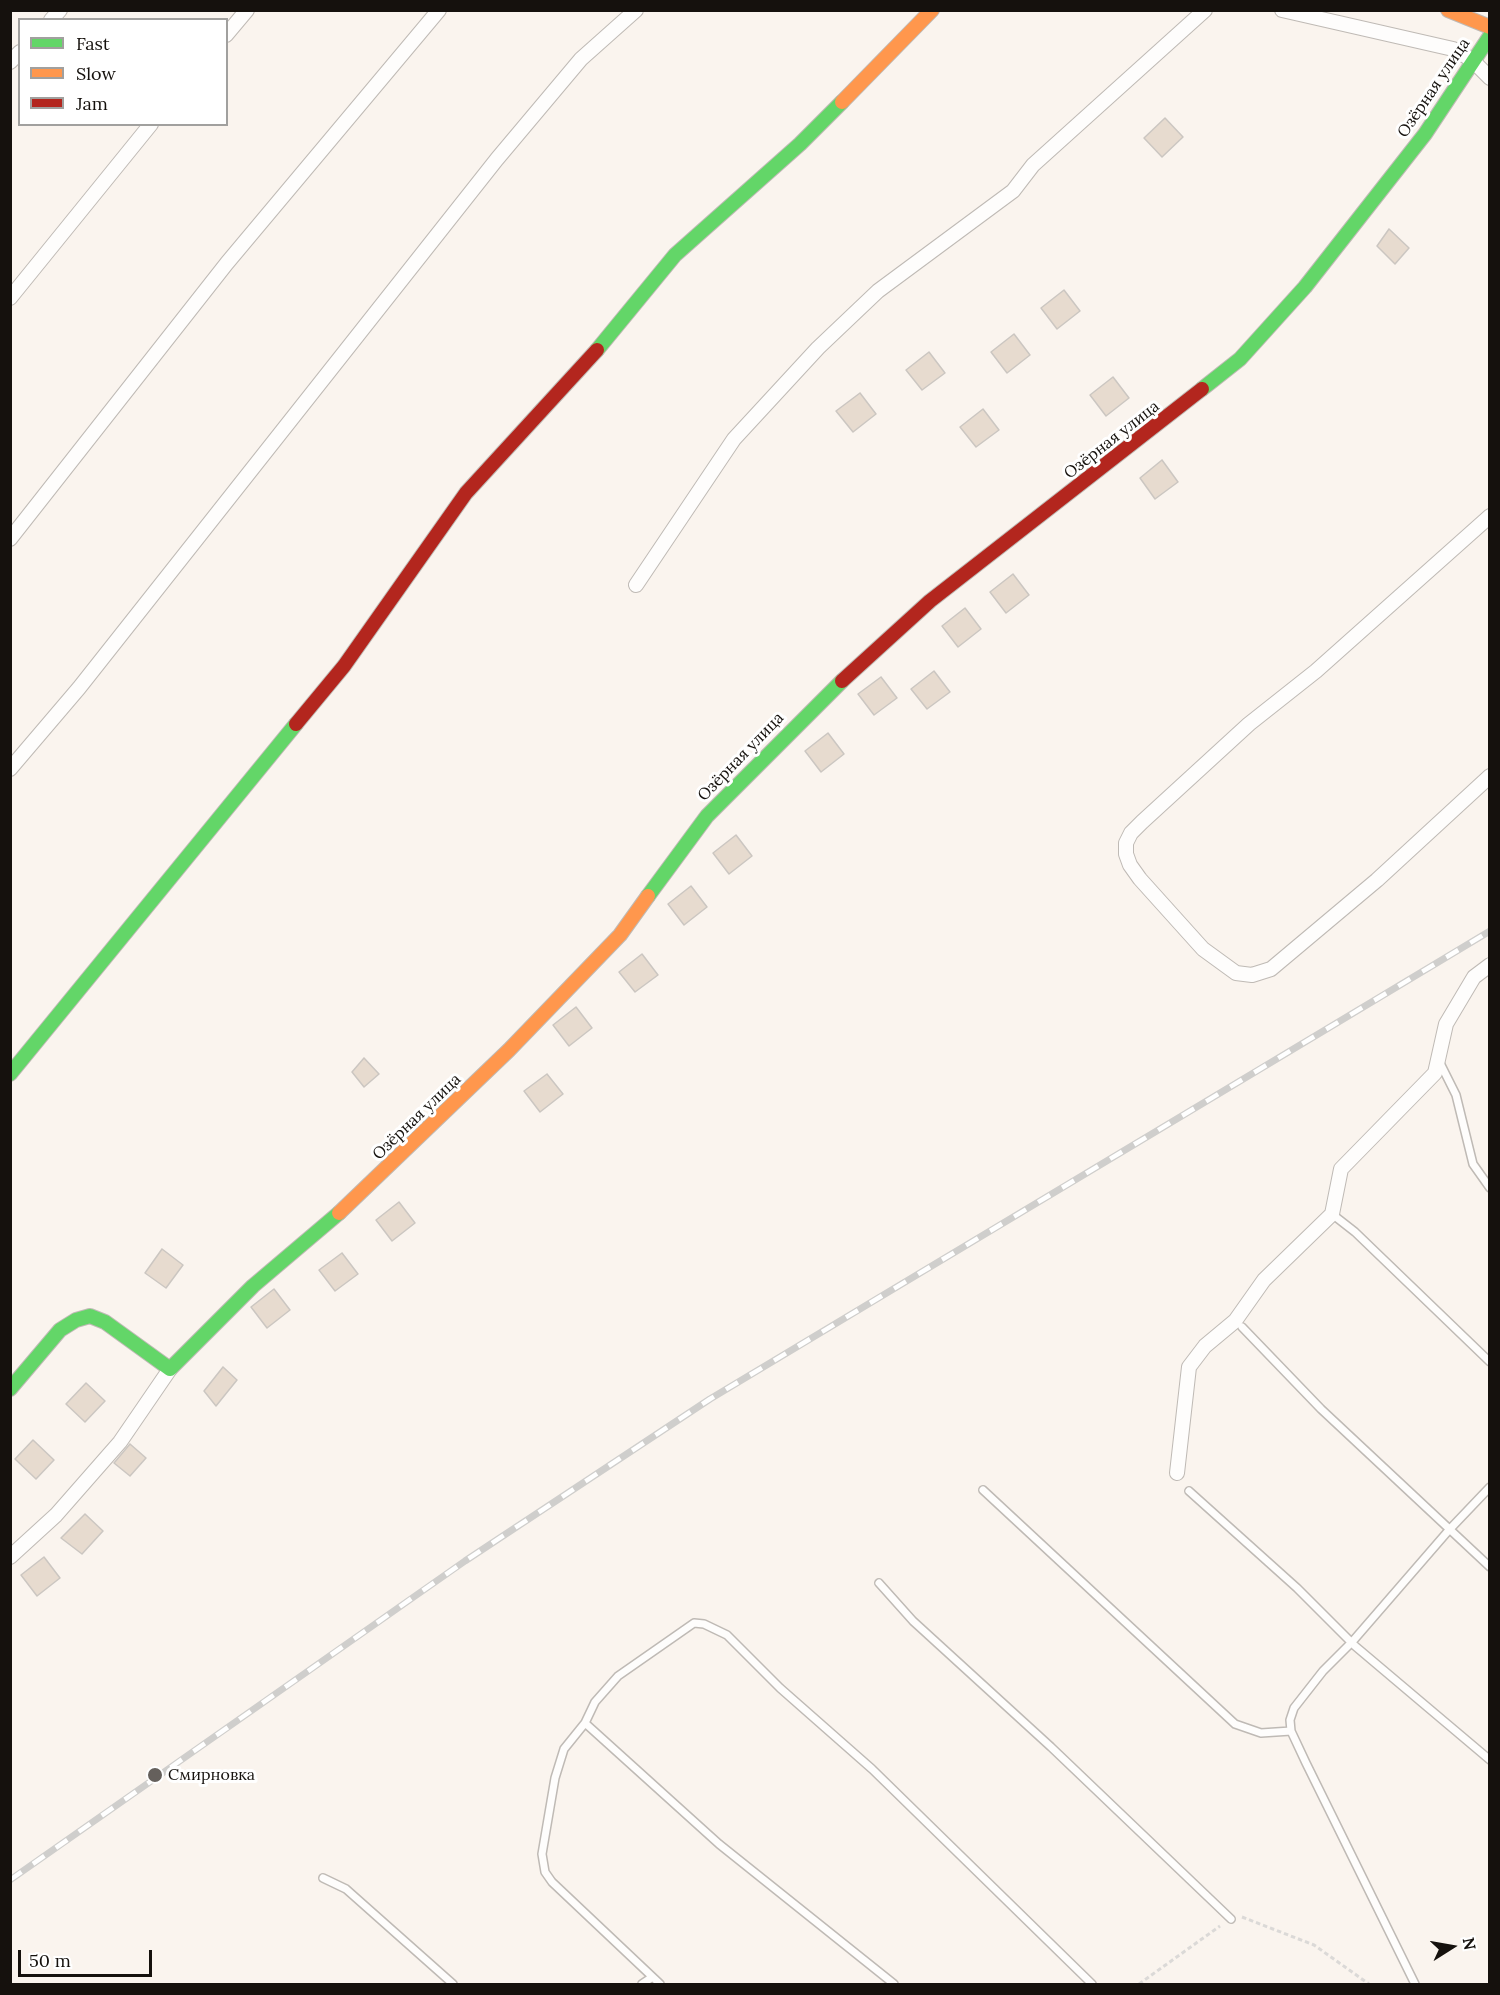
<!DOCTYPE html>
<html>
<head>
<meta charset="utf-8">
<style>
	body { margin:0 }
	#map { position:relative; width:1500px; height:1995px; overflow:hidden; background:#faf4ee; font-family:Lora,serif }
	canvas { display:block }
	.frame { position:absolute; inset:0; border:12px solid #15110d; pointer-events:none }
	.legend { position:absolute; left:18px; top:18px; width:210px; height:108px; box-sizing:border-box; background:#fff; border:2px solid #a1a09e; margin:0; padding:8px 10px; list-style:none; font-size:18px; color:#15110d }
	.legend li { display:flex; align-items:center; gap:12px; height:30px }
	.legend b { width:30px; border:2px solid #a1a09e }
	.north { position:absolute; left:1422px; top:1917px; width:60px; height:60px; -webkit-text-stroke:4px #fff; paint-order:stroke; rotate:79deg; font-size:16px; font-weight:700; line-height:24px; text-align:center; color:#15110d }
	.north::after { content:''; display:block; margin:auto; width:21px; height:27px; background:#15110d; clip-path:polygon(50% 0,100% 100%,50% 72%,0 100%) }
	.scale { position:absolute; left:18px; top:1950px; width:134px; height:27px; box-sizing:border-box; border:3px solid #15110d; border-top:0; padding-left:8px; font-size:18px; line-height:21px; white-space:nowrap; color:#15110d; -webkit-text-stroke:4px #fff; paint-order:stroke }
</style>
</head>
<body>
<div id="map">
<canvas width="1500" height="1995"></canvas>
<div class="frame"></div>
<ul class="legend">
<li><b style="height:8px;background:#63d668"></b>Fast</li>
<li><b style="height:8px;background:#ff974d"></b>Slow</li>
<li><b style="height:8px;background:#b3261e"></b>Jam</li>
</ul>
<div class="north">N</div>
<div class="scale">50 m</div>
</div>
<script>
const g = document.querySelector('canvas').getContext('2d');
g.lineJoin = 'round';
function fill(path, color) { g.fillStyle = color; g.fill(path, 'evenodd'); }
const toPath = rows => new Path2D(rows.map(r => 'M' + r).join(''));
function strokePath(path, color, width, dash) { g.strokeStyle = color; g.lineWidth = width; g.lineCap = dash ? 'butt' : 'round'; g.setLineDash(dash || []); g.stroke(path); }
function write(font, color, halo, rows, align = 'center') {
  g.font = font + ' Lora,serif'; g.lineWidth = 6; g.setLineDash([]); g.textBaseline = 'middle'; g.strokeStyle = halo; g.fillStyle = color; for (const [text, x, y, turn = 0] of rows) {
    g.save(); g.translate(x, y); g.rotate((+turn || 0) * Math.PI / 180); g.textAlign = isNaN(turn) ? turn : align; if (halo) g.strokeText(text, 0, 0); g.fillText(text, 0, 0); g.restore();
  }
}
const building = toPath([
	[1165,118,1183,137,1162,157,1144,138,1165,118],
	[1389,229,1409,248,1395,264,1377,246,1389,229],
	[1064,290,1080,311,1057,329,1041,308,1064,290],
	[1014,334,1030,355,1007,373,991,352,1014,334],
	[929,352,945,373,922,390,906,370,929,352],
	[1113,377,1129,398,1106,416,1090,395,1113,377],
	[860,393,876,414,853,432,836,411,860,393],
	[983,409,999,430,976,447,960,427,983,409],
	[1162,460,1178,482,1155,499,1140,478,1162,460],
	[1013,574,1029,595,1006,613,990,592,1013,574],
	[965,608,981,629,958,647,942,626,965,608],
	[934,671,950,692,927,709,911,689,934,671],
	[881,677,897,698,874,715,858,694,881,677],
	[828,733,844,754,821,772,805,751,828,733],
	[736,835,752,856,729,874,713,853,736,835],
	[691,886,707,907,684,925,668,904,691,886],
	[642,954,658,975,635,992,619,972,642,954],
	[576,1007,592,1028,569,1046,553,1025,576,1007],
	[364,1058,379,1074,364,1087,352,1072,364,1058],
	[547,1074,563,1094,540,1112,524,1091,547,1074],
	[399,1202,415,1223,392,1241,376,1220,399,1202],
	[162,1249,183,1265,166,1288,145,1273,162,1249],
	[342,1253,358,1274,335,1291,319,1270,342,1253],
	[274,1289,290,1310,267,1328,251,1307,274,1289],
	[223,1367,237,1380,216,1406,204,1391,223,1367],
	[86,1383,105,1401,85,1422,66,1404,86,1383],
	[33,1440,54,1460,36,1479,15,1459,33,1440],
	[130,1444,146,1458,130,1476,114,1463,130,1444],
	[85,1514,103,1531,82,1554,61,1538,85,1514],
	[44,1557,60,1578,37,1596,21,1575,44,1557]
]);
const path = toPath([
	[1242,1917,1314,1945,1369,1984],
	[1139,1984,1220,1926]
]);
const lane = toPath([
	[1439,1061,1456,1095,1473,1164,1490,1188],
	[1332,1214,1355,1232,1490,1362],
	[1242,1327,1321,1409,1490,1567],
	[983,1490,1235,1724,1261,1733,1291,1731],
	[1189,1491,1297,1588,1355,1646,1490,1760],
	[879,1583,913,1621,1051,1747,1231,1919],
	[585,1723,719,1844,894,1984],
	[323,1878,346,1889,453,1984],
	[642,1984,651,1978],
	[660,1984,552,1882,545,1872,542,1854,555,1778,564,1749,585,1723,595,1702,618,1676,694,1623,704,1624,727,1635,780,1688,872,1769,1092,1984],
	[1415,1984,1306,1763,1291,1731,1290,1720,1294,1708,1323,1671,1352,1642,1449,1530,1490,1487]
]);
const street = toPath([
	[1282,10,1453,49,1472,60,1490,78],
	[51,20,60,10],
	[226,35,247,10],
	[10,62,20,52],
	[10,298,151,124],
	[1490,516,1316,671,1249,724,1142,822,1131,833,1126,843,1126,854,1130,865,1140,879,1203,949,1236,973,1252,975,1271,969,1377,880,1490,776],
	[10,539,227,263,439,10],
	[636,585,734,439,818,348,878,291,1013,191,1033,165,1205,10],
	[10,769,79,688,497,159,581,59,636,10],
	[1177,1473,1189,1367,1205,1346,1235,1321,1264,1280,1332,1214,1341,1169,1435,1073,1446,1024,1474,977,1490,965],
	[10,1557,56,1515,120,1442,170,1369]
]);
const fast = toPath([
	[597,350,675,255,800,144,842,102],
	[1202,389,1240,359,1305,287,1425,134,1490,36],
	[648,896,707,816,842,681],
	[10,1074,296,724],
	[10,1389,60,1330,76,1320,90,1316,105,1322,170,1369,253,1286,339,1213]
]);
const slow = toPath([
	[1448,10,1490,27],
	[842,102,932,10],
	[339,1213,509,1050,620,935,648,896]
]);
const jam = toPath([
	[842,681,930,601,1202,389],
	[296,724,344,666,466,493,597,350]
]);
const rail = toPath([
	[10,1880,465,1561,710,1399,1490,931]
]);
const markers = [
	[155,1775,8,"#65605c"]
];
const streetNames = [
	["Озёрная улица",1434,88,-56],
	["Озёрная улица",1112,440,-38],
	["Озёрная улица",741,757,-46],
	["Озёрная улица",417,1117,-44]
];
const poiNames = [
	["Смирновка",168,1775]
];
fill(building, '#e7dbcf');
strokePath(building, '#cbc6c1', 1.5);
strokePath(lane, '#bfbab5', 10);
strokePath(street, '#bfbab5', 16);
strokePath(fast, '#bfbab5', 16);
strokePath(slow, '#bfbab5', 16);
strokePath(jam, '#bfbab5', 16);
strokePath(path, '#dbd9d7', 3, [4.5, 3]);
strokePath(lane, '#fefdfc', 7);
strokePath(street, '#fefdfc', 14);
strokePath(fast, '#63d668', 14);
strokePath(slow, '#ff974d', 14);
strokePath(jam, '#b3261e', 14);
strokePath(rail, '#cfcecc', 7);
strokePath(rail, '#fff', 4.5, [14]);
for (const [x, y, r, color] of markers) { const dot = new Path2D(); dot.arc(x, y, r, 0, 2 * Math.PI); g.fillStyle = color; g.fill(dot); strokePath(dot, '#fff', 2); }
write('16px', '#15110d', '#fff', streetNames);
write('16px', '#15110d', '#fff', poiNames, 'left');
</script>
</body>
</html>
